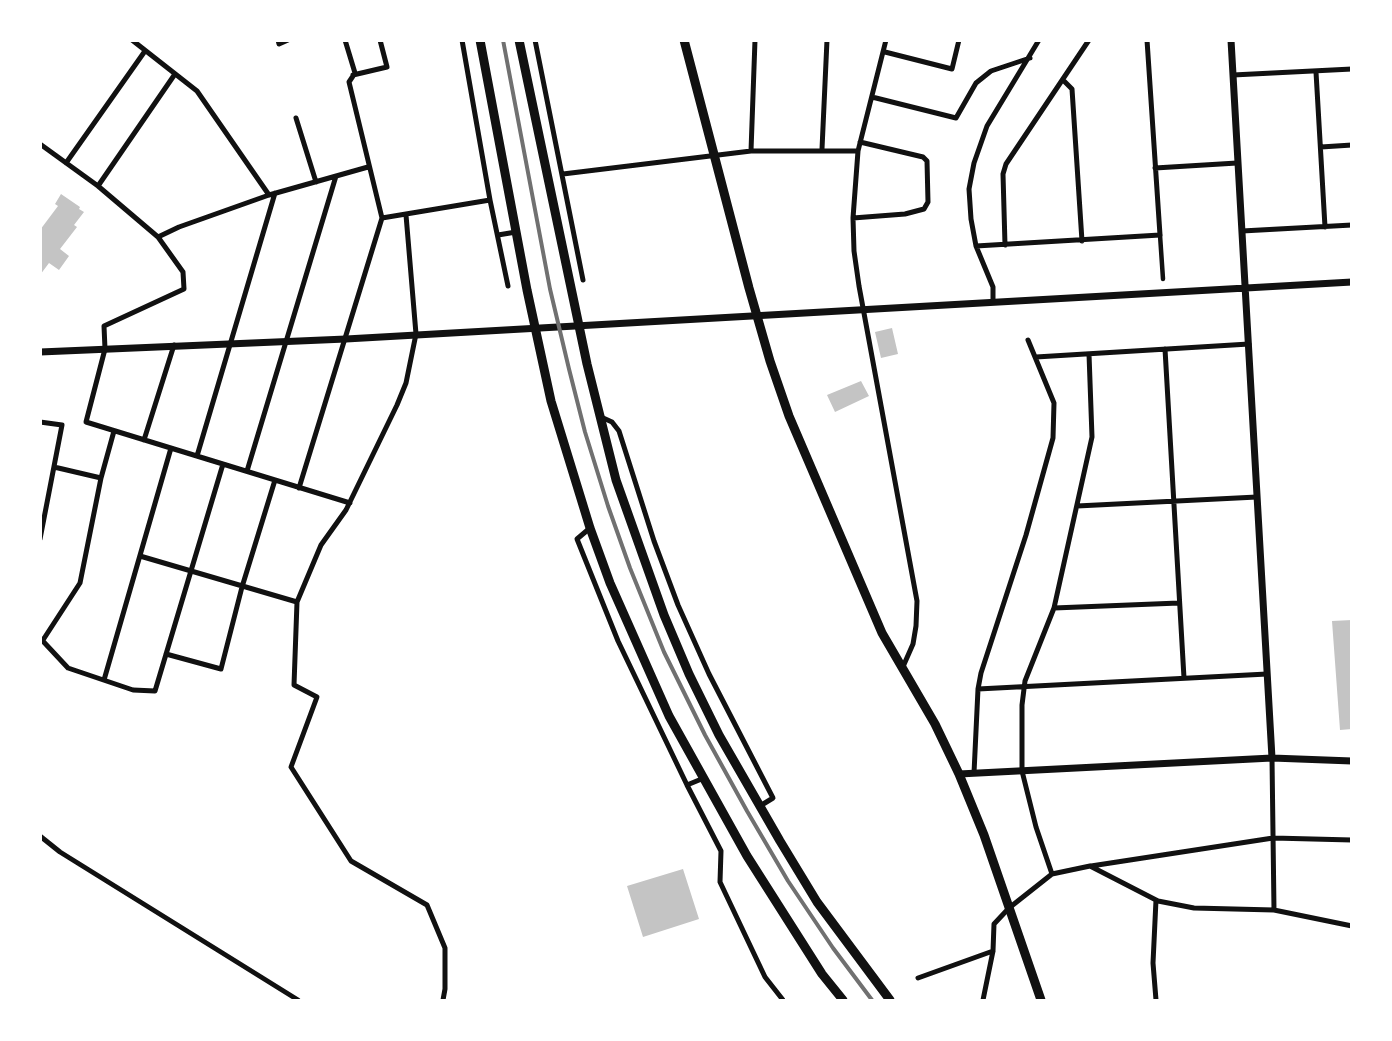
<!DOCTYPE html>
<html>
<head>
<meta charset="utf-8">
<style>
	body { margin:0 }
	#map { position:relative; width:1392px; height:1041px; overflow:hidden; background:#fff; font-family:Rubik,sans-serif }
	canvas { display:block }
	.frame { position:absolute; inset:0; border:42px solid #fff; pointer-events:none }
</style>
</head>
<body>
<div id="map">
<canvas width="1392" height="1041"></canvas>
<div class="frame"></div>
</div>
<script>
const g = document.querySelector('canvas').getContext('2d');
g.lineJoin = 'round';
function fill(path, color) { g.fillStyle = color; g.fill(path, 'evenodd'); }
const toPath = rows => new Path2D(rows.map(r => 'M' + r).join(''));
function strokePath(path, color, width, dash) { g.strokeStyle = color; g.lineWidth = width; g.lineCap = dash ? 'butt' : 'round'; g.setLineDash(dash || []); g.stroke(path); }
const building = toPath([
	[61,194,80,207,79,209,84,212,74,225,77,227,60,249,69,256,59,270,49,263,40,275,40,230,58,206,55,204],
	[892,328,898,354,881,358,875,332],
	[861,381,869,396,835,412,827,395],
	[1352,620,1352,729,1340,730,1332,621],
	[683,869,699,919,643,937,627,886]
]);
const pedestrian = toPath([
	[1160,235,1163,279]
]);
const minor = toPath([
	[132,40,197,91,269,195],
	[278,40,279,44,288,40],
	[462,40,490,200,508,286],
	[535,40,583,280],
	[886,40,858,151,853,218,854,251,859,286,917,601,916,626,913,644,902,669],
	[885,52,952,69,959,40],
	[1316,72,1325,227],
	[353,75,387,67,380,40],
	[1233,75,1352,69],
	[1063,80,1072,89,1082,241],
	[872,97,956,118,976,83,991,71,1030,58],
	[296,118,316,182],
	[40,144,98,186,158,237,183,272,184,289,104,326,105,349,86,422,350,503],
	[1321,147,1352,145],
	[822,149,827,40],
	[751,151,755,40],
	[66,163,145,51],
	[1155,168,1237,163],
	[563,174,751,151,858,151],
	[98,186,175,74],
	[406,215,416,334,406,383,397,405,346,510,321,545,297,602,294,685,317,697,291,767,351,861,427,905,445,948,445,989,443,1000],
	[382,218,490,200],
	[853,218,905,214,924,209,928,202,927,161,923,157,860,142],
	[1242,231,1352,225],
	[498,235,516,232],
	[158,237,179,227,269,195,368,167],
	[1005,245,1003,174,1006,164,1089,40],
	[976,246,1160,235,1147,40],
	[993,302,993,287,976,246,971,219,969,189,974,163,987,126,1039,40],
	[1165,349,1184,678],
	[1036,357,1249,344],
	[601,417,612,422,619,431,654,541,678,605,709,674,773,798,760,806],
	[40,422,62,425,40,539],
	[144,440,174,345],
	[197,456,275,193],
	[54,467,101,478],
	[247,471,336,176],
	[299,488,382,218,349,82,355,73,345,40],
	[1077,506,1257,497],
	[590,528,577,539,618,641,687,785],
	[140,556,297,602],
	[1054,608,1179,603],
	[40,638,68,668,133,690,155,691,223,464],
	[43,640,80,583,101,478,114,431],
	[166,654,221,669,242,587,275,480],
	[104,680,171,448],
	[978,689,1267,674],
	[1272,758,1274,910],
	[974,773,978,689,981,673,1026,535,1053,438,1054,403,1028,340],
	[704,778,687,785,721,851,720,882,765,977,783,1000],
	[40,836,60,852,298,1000],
	[1091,866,1273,838,1352,840],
	[1052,874,1036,827,1022,771,1022,705,1025,681,1054,608,1092,437,1089,354],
	[918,978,993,951],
	[983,1000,993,951,994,924,1009,908,1052,874,1090,866,1158,901,1194,908,1274,910,1352,926],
	[1156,1000,1153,963,1156,900]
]);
const tertiary = toPath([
	[1231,40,1272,758],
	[40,352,346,339,1352,282],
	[959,774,1272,758,1352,761]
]);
const primary = toPath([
	[480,40,527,290,551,401,590,528,610,583,669,716,747,856,822,974,843,1000],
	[519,40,587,364,616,480,664,615,689,674,719,735,780,841,817,902,890,1000],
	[684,40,749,288,770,361,789,416,882,633,935,724,959,774,984,835,1041,1000]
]);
const rail = toPath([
	[503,40,550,289,569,369,585,432,608,506,630,568,664,652,705,735,747,811,788,881,833,948,872,1000]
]);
fill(building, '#c4c4c4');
strokePath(pedestrian, '#111', 4.5);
strokePath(minor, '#111', 5);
strokePath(tertiary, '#111', 7);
strokePath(primary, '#111', 9);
strokePath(rail, '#707070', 4);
</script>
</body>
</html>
